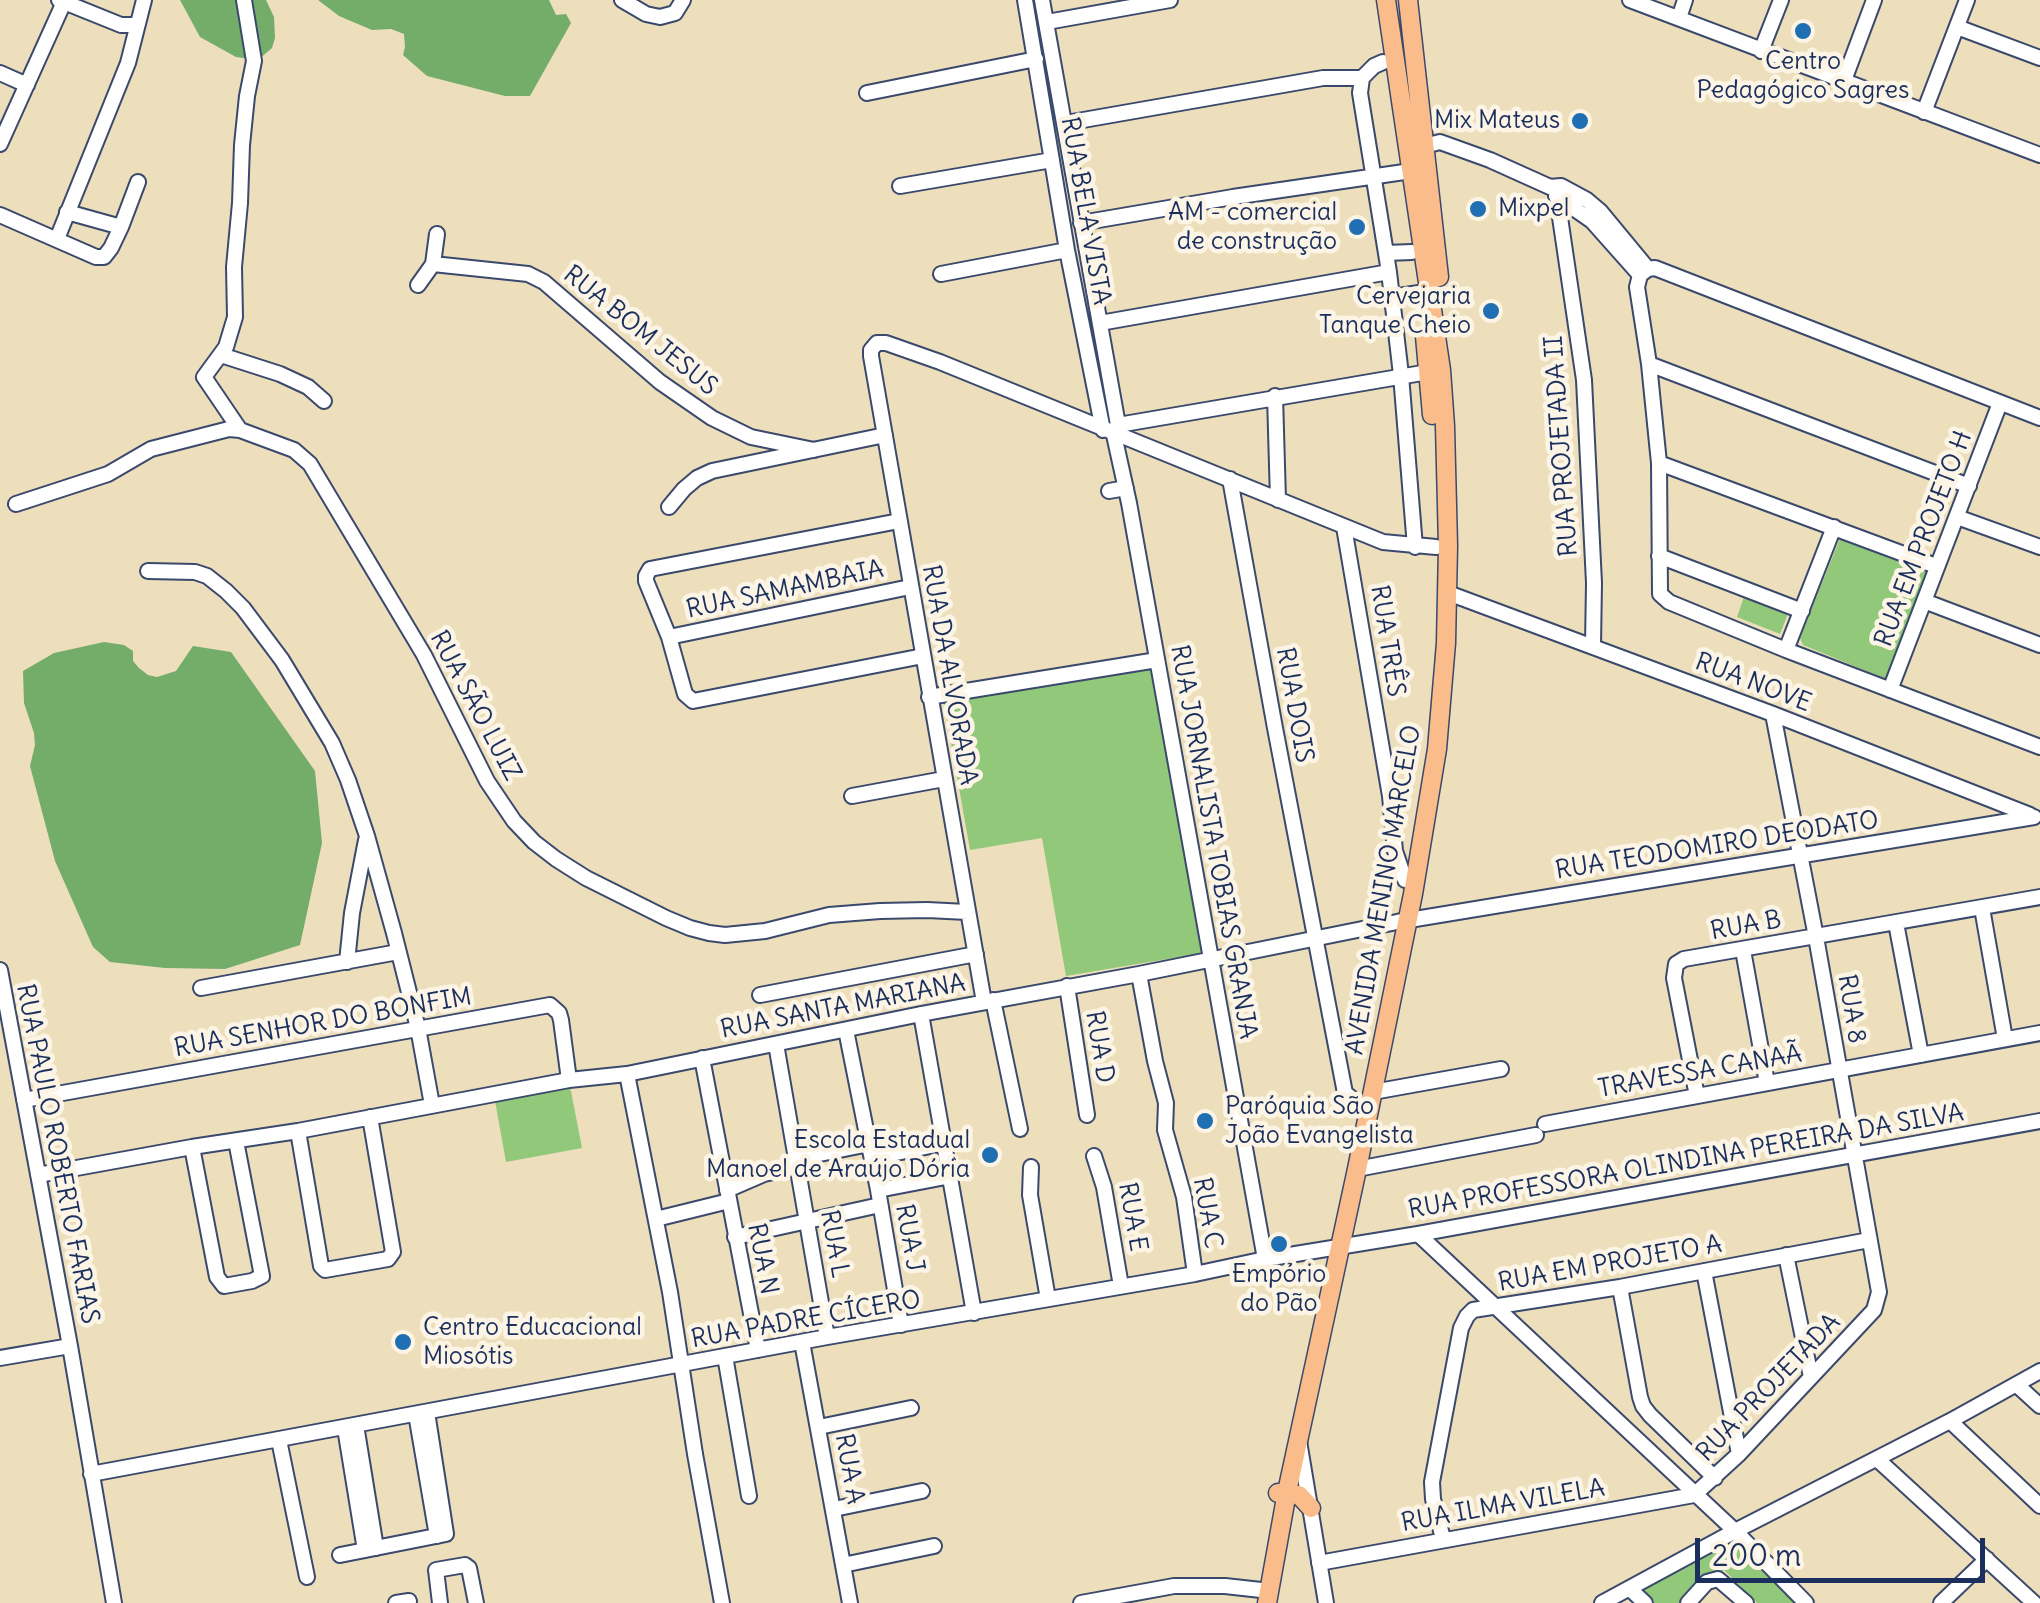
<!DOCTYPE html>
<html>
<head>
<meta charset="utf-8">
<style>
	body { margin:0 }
	#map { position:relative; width:2040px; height:1603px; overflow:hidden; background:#eddfbc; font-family:Delius,sans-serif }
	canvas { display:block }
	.scale { position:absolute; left:1695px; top:1538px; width:290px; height:45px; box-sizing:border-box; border:5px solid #1b2f5e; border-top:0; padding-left:12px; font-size:30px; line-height:35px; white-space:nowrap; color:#1b2f5e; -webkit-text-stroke:8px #fcf5e5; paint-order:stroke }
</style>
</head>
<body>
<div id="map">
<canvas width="2040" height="1603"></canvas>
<div class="scale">200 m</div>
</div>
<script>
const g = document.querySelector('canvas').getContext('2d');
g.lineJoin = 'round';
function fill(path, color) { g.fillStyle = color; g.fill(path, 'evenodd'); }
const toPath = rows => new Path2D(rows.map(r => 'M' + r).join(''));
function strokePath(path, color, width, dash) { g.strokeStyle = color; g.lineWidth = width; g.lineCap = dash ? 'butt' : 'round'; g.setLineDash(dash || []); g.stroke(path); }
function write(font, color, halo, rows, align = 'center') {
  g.font = font + ' Delius,sans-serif'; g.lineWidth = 9; g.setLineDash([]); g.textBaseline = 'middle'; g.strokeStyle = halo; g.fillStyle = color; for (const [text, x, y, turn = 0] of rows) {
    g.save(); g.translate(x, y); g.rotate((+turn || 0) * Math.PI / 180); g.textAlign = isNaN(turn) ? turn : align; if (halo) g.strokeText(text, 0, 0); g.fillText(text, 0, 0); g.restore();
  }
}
const green = toPath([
	[1841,536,1931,564,1892,679,1886,679,1803,645,1800,638],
	[1745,594,1789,611,1780,634,1737,617],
	[1152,665,1209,952,1066,976,1042,838,970,850,944,703],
	[569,1081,582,1148,506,1162,494,1095],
	[1739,1540,1804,1603,1757,1603,1724,1570,1687,1603,1650,1603,1638,1590]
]);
const forest = toPath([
	[180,0,266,0,274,17,275,38,272,48,258,60,236,57,200,37],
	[318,0,549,0,556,15,566,14,571,23,530,96,505,96,427,76,403,55,405,47,404,34,391,29,372,30,339,16],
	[104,642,124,645,133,651,133,661,139,668,148,675,157,677,176,671,193,646,231,652,315,771,322,843,300,945,225,969,165,968,110,962,93,947,55,861,30,766,35,745,34,733,24,703,23,671,54,653]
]);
const minor = toPath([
	[59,0,121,25,137,25],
	[622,0,646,14,660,17,675,13,683,0],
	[1025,0,1067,250,1103,430],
	[1042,0,1118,425],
	[1630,0,2040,155],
	[1679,18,1685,0],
	[1047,22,1170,0],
	[1957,27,2040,58],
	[1761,51,1781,0],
	[1383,62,1374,66,1362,78,1360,93,1389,272,1401,375,1415,547],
	[0,73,27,85],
	[1843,83,1874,0],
	[867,93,1036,59],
	[1924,112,1967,0],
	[1066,123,1323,78,1362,78],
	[0,144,64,2],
	[1424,146,1440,142,1490,160,1550,187,1561,186,1587,200,1600,211,1648,269],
	[900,186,1052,160],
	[1561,186,1557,197,1584,380,1594,583,1593,645],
	[1556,196,1592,221,1640,275],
	[67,212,121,227],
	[0,215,96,257,104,257,111,248,121,227,138,182],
	[1081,223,1233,197,1411,171],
	[57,239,128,63,144,0],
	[1386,253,1412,252],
	[433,264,437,234],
	[1648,269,1640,275,1637,287,1649,364,1659,463,1660,594,1669,602,1786,650,2040,747],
	[1648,269,1655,268,2040,418],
	[941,274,1067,250],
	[418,285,433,264,528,274,544,282,660,382,712,418,751,437,814,450],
	[1392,297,1419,293],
	[1100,323,1389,272],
	[221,355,280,374,308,387,324,401],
	[1649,364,1969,486],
	[1275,396,1278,500],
	[240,430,204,377,226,347,235,317,234,267,240,203,242,145,247,96,254,61,244,0],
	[1115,433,1118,425,1428,372],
	[1114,435,1129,503,1265,1259],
	[1659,463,1936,566],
	[1230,479,1275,728,1345,1093,1360,1105],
	[1109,491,1126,488],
	[16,504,108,474,151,449,229,429,240,430,294,450,310,464,424,655,487,781,514,821,534,842,556,859,586,878,666,918,690,928,709,933,725,935,765,931,829,915,880,911,927,910,967,912],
	[669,507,684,489,697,478,712,471,885,435],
	[1957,517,2040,547],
	[899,521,650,569,646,576,646,581,669,637,685,694,693,701,923,656],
	[1344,527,1390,796,1395,851,1405,880],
	[1659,556,1802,611],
	[148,571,195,572,207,576,226,591,243,608,282,660,332,743,348,780,367,836,394,933,418,1028,432,1105],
	[1448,593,1773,714,2030,815],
	[1924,601,2040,645],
	[669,637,910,587],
	[1786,650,1834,527],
	[1890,690,2000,403],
	[929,697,1157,660],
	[852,796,944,779],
	[1982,908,2005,1039],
	[1896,923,1921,1055],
	[1743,950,1767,1083],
	[347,962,352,913,366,840],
	[0,970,70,1346,114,1603],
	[1139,974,1155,1061,1166,1103,1165,1130,1184,1197,1195,1274],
	[1067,986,1087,1115],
	[201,988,398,952],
	[760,995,976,954],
	[993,1000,1020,1129],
	[984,1002,871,356,871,350,877,343,886,343,940,362,1383,542,1436,547],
	[921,1014,974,1313],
	[846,1030,878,1190,901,1325],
	[776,1044,827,1337],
	[702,1058,758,1350],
	[627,1074,670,1292,695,1454,722,1603],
	[1373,1092,1501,1069],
	[1697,1096,1674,978,1676,964,1684,959,2040,897],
	[24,1100,550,1005,559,1013,561,1020,569,1080],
	[1545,1124,2040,1033],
	[298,1131,321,1266,325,1270,388,1259,393,1252,370,1117],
	[192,1147,217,1277,224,1286,252,1281,262,1276,236,1141],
	[1094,1156,1104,1187,1121,1286],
	[872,1158,945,1143],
	[795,1159,869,1144],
	[1031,1167,1030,1195,1048,1299],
	[1357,1169,1536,1135],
	[38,1175,192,1147,298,1131,569,1080,627,1074,921,1014,1139,974,1397,922,2034,817],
	[727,1190,764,1174,797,1167],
	[878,1190,951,1176],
	[656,1219,729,1201],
	[1418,1234,1735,1531,1806,1603],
	[735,1237,880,1205],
	[1786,1255,1811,1377],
	[1704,1271,1739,1454],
	[1620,1287,1640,1397,1643,1406,1650,1415,1715,1478],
	[802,1342,850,1603],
	[725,1356,749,1496],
	[0,1358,70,1346],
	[2017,1385,2040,1406],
	[416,1414,437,1536],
	[1950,1421,2040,1506],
	[356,1425,376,1548],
	[819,1427,911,1408],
	[345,1428,365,1550],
	[279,1440,307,1577],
	[1299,1441,1326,1603],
	[1877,1459,2034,1603],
	[91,1474,827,1337,1195,1274,1265,1259,1418,1234,2040,1121],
	[834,1509,922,1491],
	[1443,1539,1433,1499,1432,1482,1461,1328,1467,1316,1473,1310,1620,1287,1869,1240],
	[340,1555,446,1534,427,1412],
	[1319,1563,1694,1495,1739,1454,1874,1310,1879,1292,1816,937,1773,714],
	[843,1565,934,1546],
	[1630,1589,1645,1603],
	[396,1603,409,1601],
	[440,1603,436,1570,465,1565,469,1568,476,1603],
	[1081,1603,1174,1586,1225,1586,1261,1590],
	[1602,1603,1735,1531,1950,1421,2040,1371],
	[1688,1603,1707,1582,1718,1579,1746,1603],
	[1941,1603,1987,1559]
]);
const major = toPath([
	[1408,0,1439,277],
	[1425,336,1432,415],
	[1278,1493,1299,1495,1311,1508],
	[1267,1603,1287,1492,1357,1169,1413,894,1437,749,1446,643,1448,546,1445,426,1441,370,1386,0]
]);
const markers = [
	[1803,31,10,"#1f6fb2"],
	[1580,121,10,"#1f6fb2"],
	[1478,209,10,"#1f6fb2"],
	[1357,227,10,"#1f6fb2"],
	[1491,311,10,"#1f6fb2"],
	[1205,1121,10,"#1f6fb2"],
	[990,1155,10,"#1f6fb2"],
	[1279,1244,10,"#1f6fb2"],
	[403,1342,10,"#1f6fb2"]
];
const poiNames = [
	["Centro",1803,62,"center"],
	["Pedagógico Sagres",1803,91,"center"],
	["Mix Mateus",1560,121],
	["Mixpel",1498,209,"left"],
	["AM - comercial",1337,213],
	["de construção",1337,242],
	["Cervejaria",1471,297],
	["Tanque Cheio",1471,326],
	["Paróquia São",1225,1107,"left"],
	["João Evangelista",1225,1136,"left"],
	["Escola Estadual",970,1141],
	["Manoel de Araújo Dória",970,1170],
	["Empório",1279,1275,"center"],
	["do Pão",1279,1304,"center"],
	["Centro Educacional",423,1328,"left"],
	["Miosótis",423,1357,"left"]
];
const streetNames = [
	["RUA BELA VISTA",1085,211,80],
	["RUA BOM JESUS",640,331,39],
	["RUA PROJETADA II",1562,446,-94],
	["RUA EM PROJETO H",1924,539,-69],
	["RUA SAMAMBAIA",785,590,-12],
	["RUA TRÊS",1387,641,81],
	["RUA DA ALVORADA",949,675,80],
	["RUA NOVE",1753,683,21],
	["RUA DOIS",1294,705,80],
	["RUA SÃO LUIZ",475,706,62],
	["RUA JORNALISTA TOBIAS GRANJA",1213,842,80],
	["RUA TEODOMIRO DEODATO",1717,846,-9],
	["AVENIDA MENINO MARCELO",1384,890,-80],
	["RUA B",1746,926,-10],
	["RUA SANTA MARIANA",843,1007,-11],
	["RUA 8",1851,1009,81],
	["RUA SENHOR DO BONFIM",323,1023,-10],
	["RUA D",1099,1047,81],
	["TRAVESSA CANAÃ",1700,1072,-10],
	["RUA PAULO ROBERTO FARIAS",57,1154,79],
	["RUA PROFESSORA OLINDINA PEREIRA DA SILVA",1686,1162,-10],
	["RUA C",1207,1213,80],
	["RUA E",1132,1217,80],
	["RUA J",909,1238,80],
	["RUA L",834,1244,80],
	["RUA N",762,1259,79],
	["RUA EM PROJETO A",1610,1264,-10],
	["RUA PADRE CÍCERO",806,1320,-10],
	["RUA PROJETADA",1769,1388,-46],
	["RUA A",849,1469,80],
	["RUA ILMA VILELA",1503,1506,-10]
];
fill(green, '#91c87a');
fill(forest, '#74ac6a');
strokePath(minor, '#3a496c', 18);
strokePath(major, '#3a496c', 21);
strokePath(minor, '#fff', 14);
strokePath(major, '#f9bc8a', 18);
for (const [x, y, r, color] of markers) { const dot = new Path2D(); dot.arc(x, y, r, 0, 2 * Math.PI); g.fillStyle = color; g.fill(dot); strokePath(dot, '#fcf5e5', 4); }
write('25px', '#1b2f5e', '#fcf5e5', poiNames, 'right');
write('25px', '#1b2f5e', '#fcf5e5', streetNames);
</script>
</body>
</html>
